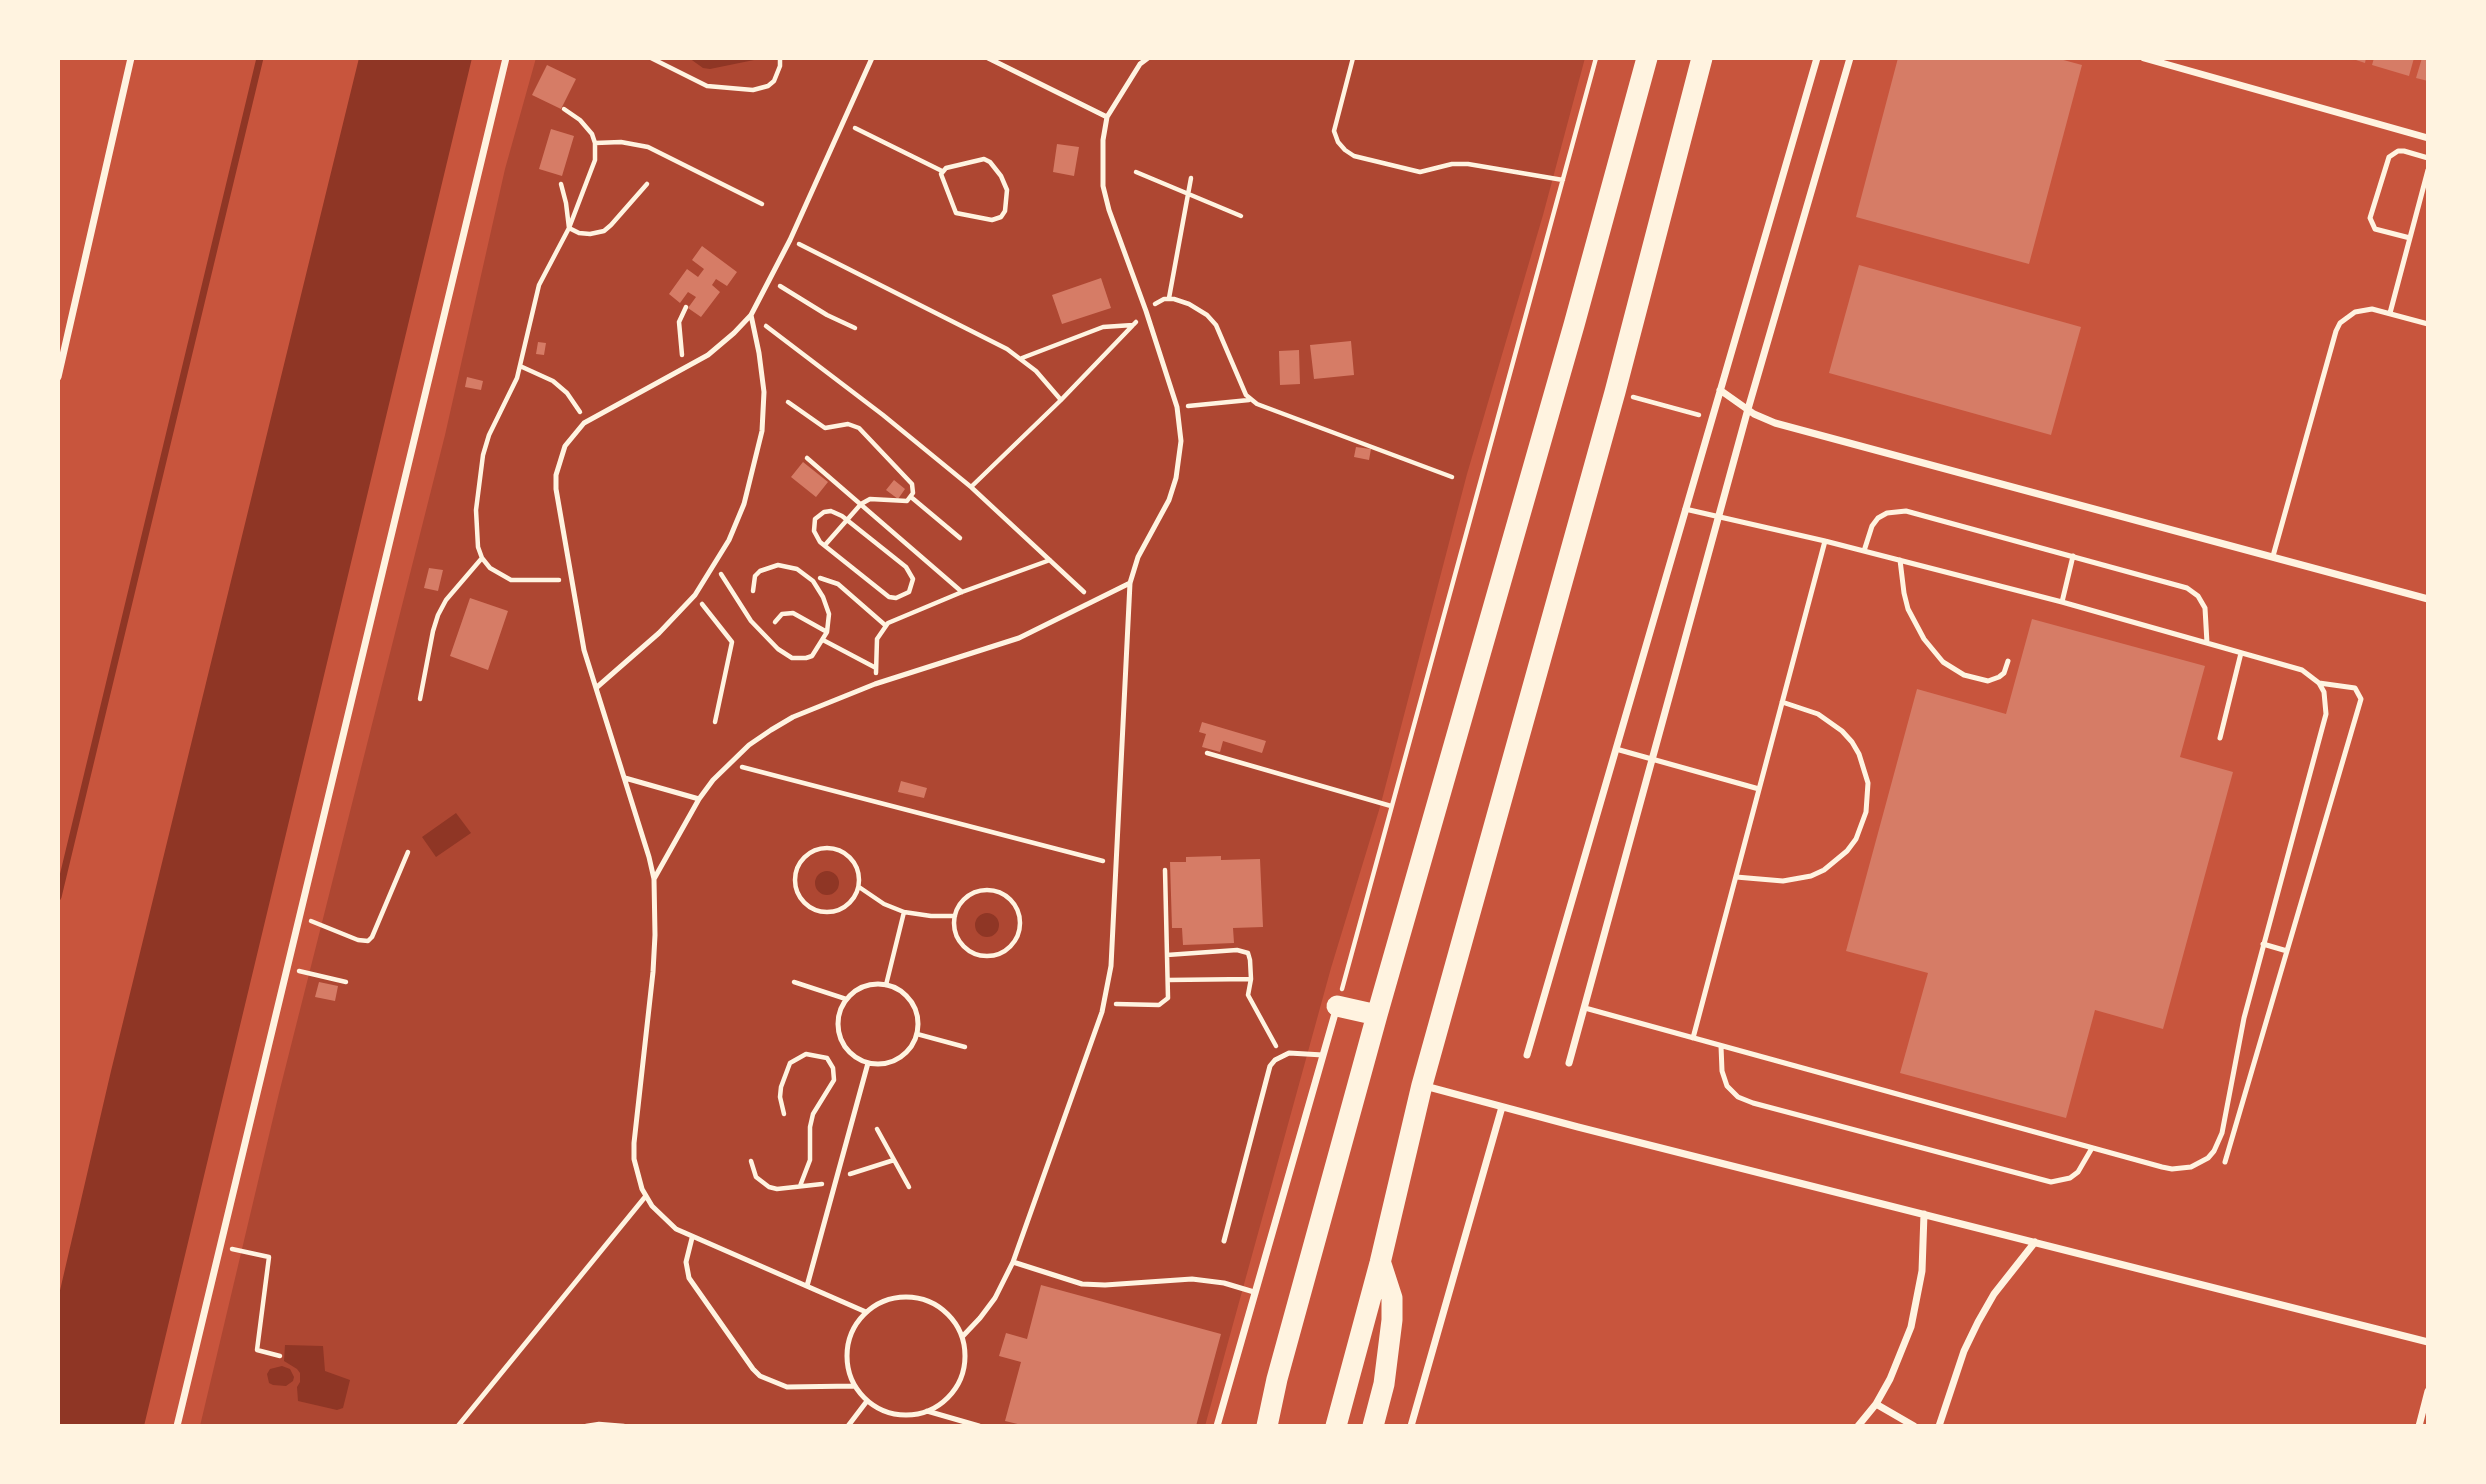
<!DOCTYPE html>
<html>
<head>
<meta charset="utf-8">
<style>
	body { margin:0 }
	#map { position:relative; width:2486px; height:1484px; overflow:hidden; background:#c8553d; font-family:Figtree,sans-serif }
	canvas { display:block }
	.frame { position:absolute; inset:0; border:60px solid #fff3e0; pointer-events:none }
</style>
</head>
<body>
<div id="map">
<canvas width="2486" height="1484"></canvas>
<div class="frame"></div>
</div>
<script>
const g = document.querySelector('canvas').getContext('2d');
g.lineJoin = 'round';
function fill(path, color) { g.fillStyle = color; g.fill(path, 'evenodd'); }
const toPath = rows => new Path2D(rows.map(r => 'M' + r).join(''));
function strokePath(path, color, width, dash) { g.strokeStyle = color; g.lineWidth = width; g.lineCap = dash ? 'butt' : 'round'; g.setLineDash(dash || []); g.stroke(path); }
const green = toPath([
	[536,58,1585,58,1543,215,1467,474,1380,807,1331,968,1205,1426,200,1426,279,1093,445,435,505,169]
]);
const water = toPath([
	[359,58,472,58,144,1426,58,1426,58,1299,111,1071],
	[689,58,758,58,754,60,710,69,703,68],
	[456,813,471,833,436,857,422,837],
	'815 883a12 12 0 1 1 24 0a12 12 0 1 1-24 0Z',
	'975 925a12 12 0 1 1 24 0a12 12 0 1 1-24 0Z',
	[285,1345,323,1346,325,1371,350,1380,343,1408,337,1410,298,1401,297,1387,300,1382,300,1373,297,1369,284,1361],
	[282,1366,290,1369,294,1377,293,1381,286,1386,273,1385,269,1383,267,1374,270,1369]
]);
const stream = toPath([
	[58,897,260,58]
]);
const building = toPath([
	[1898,58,2056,58,2082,65,2029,264,1856,217],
	[2350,58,2366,58,2365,63],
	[2374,58,2414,58,2409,76,2372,65],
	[2422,58,2428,58,2428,81,2416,78],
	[547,65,576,79,561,109,532,95],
	[551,129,574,136,562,176,539,169],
	[1057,144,1079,147,1074,176,1053,172],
	[702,246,737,272,727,286,716,279,712,285,720,292,701,317,688,308,696,297,688,292,680,303,669,294,687,269,698,277,704,269,692,260],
	[1859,265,2081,327,2051,435,1829,373],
	[1101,278,1111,308,1062,324,1052,295],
	[1351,341,1354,375,1314,379,1310,345],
	[538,342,546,343,544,355,536,354],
	[1299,350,1300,384,1280,385,1279,351],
	[467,377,483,381,481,390,465,387],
	[1356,447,1371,449,1369,460,1354,457],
	[803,462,828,482,816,497,791,477],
	[894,480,905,489,898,499,886,490],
	[429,568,443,570,438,591,424,588],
	[470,598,508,611,488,670,450,656],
	[2032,619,2205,666,2180,757,2233,772,2163,1029,2095,1010,2066,1118,1900,1073,1928,973,1846,951,1917,689,2006,714],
	[1202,722,1266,741,1262,753,1223,741,1220,752,1202,747,1206,734,1199,732],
	[901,781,927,788,924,798,898,792],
	[1221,856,1221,860,1260,859,1263,927,1233,928,1234,943,1183,945,1182,928,1172,928,1170,862,1186,862,1186,857],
	[319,982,338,986,335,1001,315,997],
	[1041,1285,1221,1334,1196,1426,1026,1426,1005,1421,1021,1362,999,1356,1006,1333,1027,1339]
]);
const path = toPath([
	[651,58,707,86,753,90,768,86,774,81,780,66,780,58],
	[1353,58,1334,131,1338,142,1345,150,1354,156,1420,172,1452,164,1468,164,1563,180],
	[855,128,942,171],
	[595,143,621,142,648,147,762,204],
	[984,159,990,162,1001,176,1007,190,1005,211,1001,217,992,220,956,213,941,174,946,168,984,159],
	[1136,172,1241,216],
	[561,184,566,203,569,228,579,233,590,234,604,231,611,225,647,184],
	[799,244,1007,349,1036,371,1061,400],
	[780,286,827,315,855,328],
	[1169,298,1191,178],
	[1155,304,1164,299,1174,299,1189,304,1207,315,1216,325,1246,395,1257,404,1452,477],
	[766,326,883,415,971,487,1084,592],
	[682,355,679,322,686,307],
	[1022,358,1103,327,1133,325],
	[520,366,553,381,567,393,580,412],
	[1633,397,1699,415],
	[788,402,825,428,848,424,859,428,912,484,913,493,907,501,870,499,861,504,825,545],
	[1188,406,1249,400],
	[807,458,962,592],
	[971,487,1061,400,1136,322],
	[911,497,960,538],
	[831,511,842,516,906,567,913,579,909,592,896,598,889,597,820,542,814,531,815,519,824,512,831,511],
	[721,574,751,621,778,649,792,658,806,658,812,656,827,632,829,614,823,597,813,581,797,569,778,565,760,571,755,576,753,591],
	[820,578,838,584,885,625],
	[559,580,511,580,490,568,482,558,478,547,476,510,483,455,489,435,517,378,539,285,569,228,595,160,595,143,592,134,580,120,564,109],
	[702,604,732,642,715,722],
	[775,622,782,614,793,613,827,632],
	[823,640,876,668],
	[876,673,877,639,888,623,962,592,1050,560],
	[420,699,433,631,438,615,446,600,482,558],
	[1207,753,1391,806],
	[742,767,1103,861],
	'795 880a32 32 0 1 1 64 0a32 32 0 1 1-64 0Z',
	[859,887,884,904,904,912,931,916,955,916],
	'954 923a33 33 0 1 1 66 0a33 33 0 1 1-66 0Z',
	[311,921,358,940,368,941,372,937,408,852],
	[1167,955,1237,950,1248,953,1250,960,1251,979,1248,995,1276,1046],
	[299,971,346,982],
	[1168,980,1251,979],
	[794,982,846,999],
	[886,985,904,912],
	[1342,989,1596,58],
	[1116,1004,1159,1005,1168,998,1165,870],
	[917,1034,965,1047],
	[784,1114,780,1097,781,1087,790,1063,806,1054,827,1058,833,1068,834,1080,813,1114,810,1127,810,1160,800,1186],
	[877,1129,909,1187],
	[751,1161,756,1177,769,1187,777,1189,822,1184],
	[850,1174,894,1160],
	[232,1249,269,1257,257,1350,280,1356],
	[586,1426,599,1424,624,1426]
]);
const service = toPath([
	[988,58,1107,117],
	[2410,238,2375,229,2370,218,2389,157,2398,151,2404,151,2428,158],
	[2390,313,2428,170],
	[1864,551,1872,526,1878,518,1887,513,1906,511,2187,588,2198,596,2205,608,2207,643],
	[2273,556,2336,331,2340,323,2355,312,2372,309,2428,324],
	[1900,560,1904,593,1908,609,1924,639,1943,662,1964,675,1988,681,1999,677,2004,673,2008,661],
	[2062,602,2073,556],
	[596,688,659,633,695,595,729,540,744,504,762,431,764,392,759,353,751,315],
	[2220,738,2241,653],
	[1616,749,1759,789],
	[625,778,699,799],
	[1736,877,1783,881,1811,876,1824,870,1847,851,1856,839,1866,812,1868,783,1859,754,1852,742,1842,731,1818,714,1782,702],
	[654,879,699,799,713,780,749,745,771,730,793,717,875,684,1019,638,1130,583],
	[2263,944,2287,951],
	'838 1024a40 40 0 1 1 80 0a40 40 0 1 1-80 0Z',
	[1585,1008,2162,1167,2172,1169,2191,1167,2208,1158,2214,1151,2222,1133,2244,1018,2326,714,2324,692,2319,683,2302,670,2062,602,1825,541,1685,509],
	[1693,1038,1825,541],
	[1721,1046,1722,1071,1727,1086,1738,1097,1753,1103,2051,1182,2070,1178,2078,1172,2092,1148],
	[2225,1162,2361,699,2355,688,2319,683],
	[692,1238,686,1262,689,1278,753,1369,760,1376,787,1387,854,1386],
	[1224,1241,1270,1066,1275,1060,1289,1053,1323,1055],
	[1013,1262,1082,1284,1105,1285,1192,1279,1224,1283,1254,1292],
	[807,1286,868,1063],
	'847 1356a59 59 0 1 1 118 0a59 59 0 1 1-118 0Z',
	[866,1312,676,1229,652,1206,642,1189,634,1159,634,1143,653,972,655,935,654,879,649,857,584,650,556,489,556,475,565,446,584,423,708,355,734,333,751,315,790,240,872,58],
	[962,1337,980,1318,995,1298,1013,1262,1102,1012,1111,966,1130,583,1138,557,1169,500,1176,478,1181,441,1177,407,1146,311,1109,210,1103,186,1103,140,1107,117,1140,64,1148,58],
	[927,1411,979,1426],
	[458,1426,645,1197],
	[848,1426,867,1401]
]);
const minor = toPath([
	[2144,58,2428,138],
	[58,377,131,58],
	[1720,390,1754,414,1775,423,2428,599],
	[1527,1055,1817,58],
	[1569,1063,1748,409,1850,58],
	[1425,1086,1578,1127,2428,1342],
	[1876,1404,1914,1426],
	[177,1426,506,58],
	[1217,1426,1336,1010],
	[1411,1426,1502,1107],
	[1858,1426,1876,1404,1890,1379,1911,1327,1922,1271,1924,1214],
	[1939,1426,1964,1351,1978,1322,1994,1294,2035,1242],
	[2419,1426,2428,1391]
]);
const motorway = toPath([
	[1337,1006,1377,1015],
	[1267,1426,1277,1379,1377,1015,1574,325,1647,58],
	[1336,1426,1380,1263,1422,1085,1615,392,1702,58],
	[1373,1426,1384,1384,1392,1320,1392,1298,1381,1264]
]);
fill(green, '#ae4732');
fill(water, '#8f3625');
strokePath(stream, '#8f3625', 7);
fill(building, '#d67c66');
strokePath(path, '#fff3e0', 4.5);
strokePath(service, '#fff3e0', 5);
strokePath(minor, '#fff3e0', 7);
strokePath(motorway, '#fff3e0', 21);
</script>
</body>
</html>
